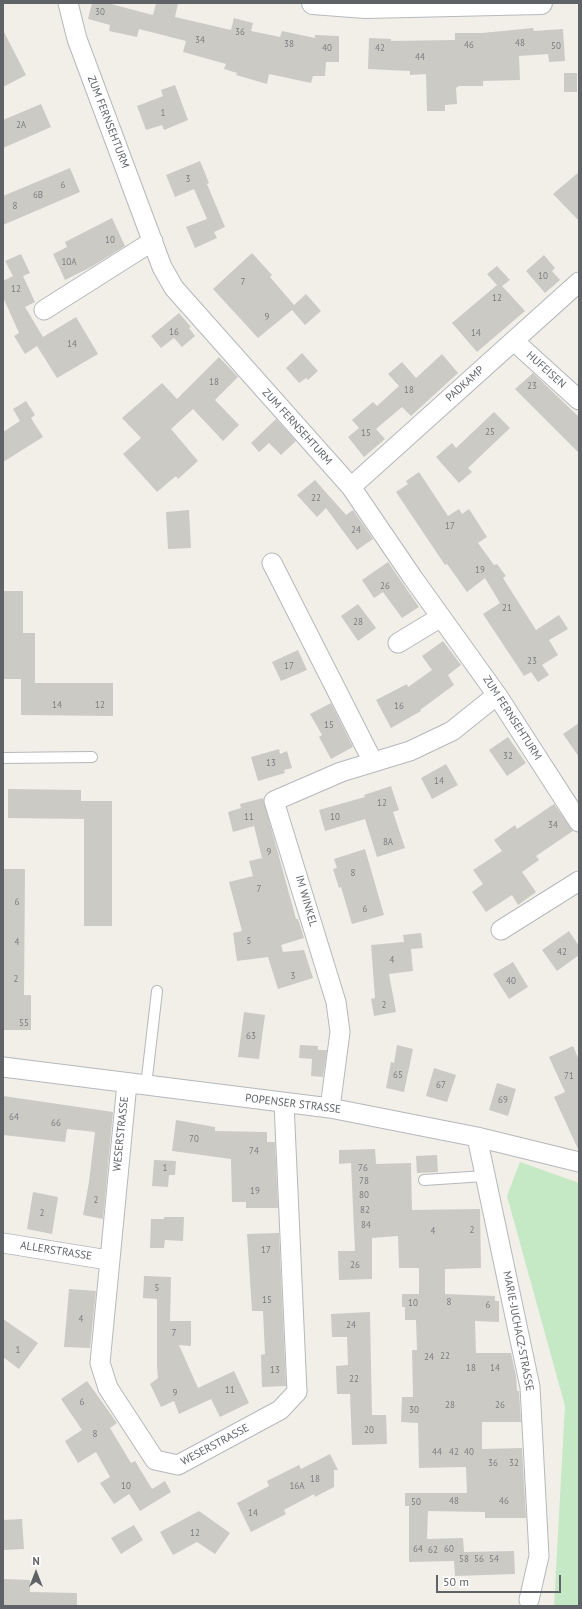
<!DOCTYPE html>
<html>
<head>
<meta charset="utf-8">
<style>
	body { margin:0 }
	#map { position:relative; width:582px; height:1609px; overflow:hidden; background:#f1efe8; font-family:"PT Sans",sans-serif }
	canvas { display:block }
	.frame { position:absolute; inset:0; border:4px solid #5f6368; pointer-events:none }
	.north { position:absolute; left:16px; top:1553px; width:40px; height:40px; -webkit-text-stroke:3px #fff; paint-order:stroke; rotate:0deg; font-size:11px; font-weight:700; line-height:16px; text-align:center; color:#5f6368 }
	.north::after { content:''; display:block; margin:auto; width:14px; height:18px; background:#5f6368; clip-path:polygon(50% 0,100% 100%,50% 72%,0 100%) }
	.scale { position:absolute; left:436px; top:1575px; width:125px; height:18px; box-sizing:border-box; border:2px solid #5f6368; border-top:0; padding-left:5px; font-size:12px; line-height:14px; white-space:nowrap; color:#5f6368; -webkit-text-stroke:3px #fff; paint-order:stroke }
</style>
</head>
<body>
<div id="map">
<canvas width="582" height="1609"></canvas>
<div class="frame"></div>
<div class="north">N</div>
<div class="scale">50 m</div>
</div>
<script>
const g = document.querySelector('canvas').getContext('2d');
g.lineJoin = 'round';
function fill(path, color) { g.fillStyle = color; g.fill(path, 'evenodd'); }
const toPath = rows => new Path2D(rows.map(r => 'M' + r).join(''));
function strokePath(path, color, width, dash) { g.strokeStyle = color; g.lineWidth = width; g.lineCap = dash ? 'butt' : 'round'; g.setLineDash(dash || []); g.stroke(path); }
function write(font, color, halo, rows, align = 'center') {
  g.font = font + ' "PT Sans",sans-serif'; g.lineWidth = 3.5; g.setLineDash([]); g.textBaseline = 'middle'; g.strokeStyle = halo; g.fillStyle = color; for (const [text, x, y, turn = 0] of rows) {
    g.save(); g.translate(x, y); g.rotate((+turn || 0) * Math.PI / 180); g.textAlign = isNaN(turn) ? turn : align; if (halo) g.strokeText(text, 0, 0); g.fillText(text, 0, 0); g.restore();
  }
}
const green = toPath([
	[520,1162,579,1183,579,1606,554,1606,565,1406,507,1196]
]);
const building = toPath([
	[92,3,107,3,153,15,156,3,178,3,175,17,231,30,234,18,253,23,251,31,280,37,282,31,315,38,315,35,339,36,339,62,326,62,325,76,313,76,311,83,269,74,267,84,236,75,237,73,224,69,226,64,183,52,186,41,139,29,137,37,109,31,110,25,88,19],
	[533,28,534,31,563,29,565,61,549,62,548,54,519,56,520,80,483,81,483,86,459,86,456,88,457,104,445,105,445,111,427,111,426,74,410,75,410,71,368,69,369,38,391,39,391,41,455,40,455,33,482,33],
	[3,30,26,75,3,87],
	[564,73,577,73,577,92,564,92],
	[175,85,188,120,164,130,162,125,146,130,137,106,163,96,161,90],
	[41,104,51,127,3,148,3,120],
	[200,161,209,183,207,184,225,227,214,232,217,238,195,248,186,227,207,219,194,189,175,197,166,175],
	[70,168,80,192,3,225,3,196],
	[579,172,579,221,553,194],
	[112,218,125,246,91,267,65,280,53,254,67,247,65,242],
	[252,253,272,275,270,277,294,305,306,294,321,311,305,325,292,310,258,338,213,289],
	[21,254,30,273,23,276,35,302,25,307,43,337,76,317,98,354,57,378,37,346,25,354,14,336,19,333,3,297,3,281,13,276,5,261],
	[544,255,555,268,552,271,560,280,545,293,526,271],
	[497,266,510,280,502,286,525,311,477,352,452,323,497,285,487,274],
	[179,313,191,327,189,328,195,336,182,347,174,338,161,348,151,336],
	[302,353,318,371,308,380,306,378,299,383,286,368],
	[442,354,458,373,411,416,402,407,376,429,385,439,364,457,348,437,359,428,352,420,373,402,377,406,399,386,388,374,402,362,416,378],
	[219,357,238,377,215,400,239,425,223,441,193,409,171,429,198,461,178,479,176,476,157,492,123,454,141,438,122,418,162,383,177,399],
	[533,373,579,417,579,453,515,389],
	[26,401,35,415,31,418,43,437,3,462,3,432,20,421,13,409],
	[494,412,510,428,468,468,472,472,459,483,436,457,452,443,456,448],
	[276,419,296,441,281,455,269,443,259,452,251,443],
	[419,472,448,516,459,509,462,514,469,509,487,537,478,543,494,565,497,564,506,576,503,578,536,630,559,615,568,629,549,640,558,655,542,665,549,675,538,682,531,672,524,676,483,614,500,603,485,578,467,592,447,564,445,565,396,492,408,484,406,481],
	[315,480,346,515,353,510,373,539,357,550,326,508,317,517,297,495],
	[189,510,191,548,168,549,166,512],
	[388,562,419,607,402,618,383,592,374,598,362,580],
	[3,591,23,591,23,633,35,633,35,683,113,683,113,716,21,715,21,679,4,679],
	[358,604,376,628,358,641,341,616],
	[443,641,461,665,448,675,454,685,420,710,421,711,391,728,376,700,407,684,408,687,432,670,422,656],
	[298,650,307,670,281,681,272,662],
	[331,703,353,747,331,759,319,737,322,735,310,714],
	[579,723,579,757,563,734],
	[508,737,526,763,507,776,489,750],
	[279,749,280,754,287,751,292,768,284,770,285,773,258,781,251,757],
	[446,764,458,785,432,799,421,778],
	[391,786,399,810,393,812,405,848,377,857,365,819,325,831,319,810,365,797,364,795],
	[8,789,81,790,81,801,112,801,112,926,84,926,84,819,8,818],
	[263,798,296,919,298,919,304,938,281,945,283,952,304,950,313,978,278,989,268,957,237,961,233,933,242,931,229,882,253,876,249,861,262,858,254,826,233,832,228,812,241,808,240,804],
	[554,804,573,831,536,856,539,860,522,872,536,892,518,905,512,895,486,912,472,892,483,884,473,870,502,851,494,840,515,825,517,829],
	[365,849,384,915,352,924,341,887,339,888,333,869,337,868,334,859],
	[3,869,25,869,24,995,31,995,31,1030,4,1030],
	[569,931,579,946,579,955,557,971,542,950],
	[421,933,423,948,411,949,413,971,389,974,396,1012,374,1016,371,999,375,998,371,945,404,942,403,935],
	[513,962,528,987,509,999,493,974],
	[244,1012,265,1015,259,1059,238,1057],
	[300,1045,318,1046,318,1050,327,1050,323,1077,311,1076,312,1059,299,1058],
	[397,1045,413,1049,404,1092,386,1088,391,1062,394,1063],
	[573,1046,579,1060,579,1151,554,1097,565,1092,549,1057],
	[434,1068,456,1075,447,1102,426,1096],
	[497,1083,516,1089,508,1116,489,1110],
	[3,1096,113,1112,103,1219,83,1215,89,1182,95,1132,67,1129,65,1142,3,1135],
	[176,1120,215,1127,215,1131,267,1132,267,1142,275,1142,278,1208,246,1208,246,1202,232,1202,231,1159,172,1151],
	[375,1149,376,1164,411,1163,412,1210,480,1209,481,1268,445,1269,445,1294,495,1296,495,1301,499,1301,499,1322,475,1321,476,1353,511,1353,516,1376,517,1391,519,1391,521,1422,482,1422,482,1449,522,1448,526,1518,485,1518,485,1512,428,1511,427,1539,463,1538,464,1552,514,1551,515,1574,455,1576,454,1561,409,1562,409,1506,405,1506,405,1493,467,1493,466,1467,419,1468,418,1423,401,1422,402,1397,413,1397,412,1350,417,1350,416,1320,405,1320,405,1307,402,1307,402,1294,419,1294,419,1268,399,1268,398,1236,372,1238,372,1279,339,1280,338,1251,355,1251,351,1163,339,1164,339,1150],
	[437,1155,438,1172,417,1173,416,1156],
	[154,1160,176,1161,175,1175,169,1175,168,1187,152,1186],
	[33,1192,58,1197,52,1234,27,1229],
	[164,1217,184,1217,183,1241,165,1240,164,1248,150,1248,151,1219,164,1219],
	[279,1233,286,1386,262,1387,261,1355,265,1354,263,1311,252,1311,247,1234],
	[144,1276,171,1277,170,1321,191,1321,191,1346,179,1345,198,1388,234,1371,249,1403,220,1417,211,1399,179,1414,174,1401,161,1407,150,1384,158,1378,157,1367,157,1299,143,1298],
	[69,1289,96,1291,90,1348,64,1347],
	[370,1312,372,1415,386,1415,387,1444,352,1445,350,1394,337,1394,336,1366,348,1365,347,1337,332,1337,331,1314],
	[3,1319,38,1343,19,1369,3,1357],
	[87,1381,117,1423,110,1428,131,1463,135,1461,152,1489,165,1481,171,1492,140,1511,129,1494,114,1504,100,1483,110,1477,96,1452,78,1463,65,1441,82,1430,61,1399],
	[330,1454,338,1470,334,1470,334,1487,315,1497,314,1494,284,1510,286,1514,251,1532,237,1503,269,1486,267,1481,299,1465,301,1469],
	[199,1511,230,1533,215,1554,197,1542,173,1555,160,1532],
	[22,1519,24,1549,3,1550,3,1520],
	[134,1525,143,1540,121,1554,111,1538],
	[3,1579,30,1580,30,1592,77,1593,77,1606,3,1606]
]);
const service = toPath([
	[3,758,92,757],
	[146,1086,157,991],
	[424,1180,485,1176]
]);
const minor = toPath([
	[68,3,77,39,162,267,174,288,351,487,413,578,497,695,579,822],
	[44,310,153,241],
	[514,341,579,400],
	[351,487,579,282],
	[272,563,373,762],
	[398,643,441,617],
	[501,930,579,881],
	[3,1067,330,1108,477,1137,579,1162],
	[127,1083,100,1363,108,1388,155,1460,178,1465,280,1410,297,1392,284,1103],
	[330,1108,340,1032,336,1002,274,801,341,772,410,751,452,731,497,695],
	[477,1137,530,1387,539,1556,529,1600],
	[3,1243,108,1260]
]);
const secondary = toPath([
	[313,3,365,7,541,3]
]);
const numberNames = [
	["30",100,12],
	["36",240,32],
	["34",200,40],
	["48",520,43],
	["38",289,44],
	["46",469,45],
	["50",556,46],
	["40",327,48],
	["42",380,48],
	["44",420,57],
	["1",163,113],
	["2A",21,125],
	["3",188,179],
	["6",63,185],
	["6B",38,195],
	["8",15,206],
	["10",110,240],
	["10A",69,262],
	["10",543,276],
	["7",243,282],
	["12",16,289],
	["12",497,298],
	["9",267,317],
	["16",174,332],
	["14",476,333],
	["14",72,344],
	["18",214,382],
	["23",532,386],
	["18",409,390],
	["25",490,432],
	["15",366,433],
	["22",316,498],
	["17",450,526],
	["24",356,530],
	["19",480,570],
	["26",385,586],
	["21",507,608],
	["28",358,622],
	["23",532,661],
	["17",289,666],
	["14",57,705],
	["12",100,705],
	["16",399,706],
	["15",329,725],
	["32",508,756],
	["13",271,763],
	["14",439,781],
	["12",382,803],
	["11",249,817],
	["10",335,817],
	["34",553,825],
	["8A",388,842],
	["9",269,852],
	["8",353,873],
	["7",259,889],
	["6",17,902],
	["6",365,909],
	["5",249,941],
	["4",17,942],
	["42",562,952],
	["4",392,960],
	["3",293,976],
	["2",16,979],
	["40",511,981],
	["2",384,1005],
	["55",24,1023],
	["63",251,1036],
	["65",398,1075],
	["71",569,1076],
	["67",441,1085],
	["69",503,1100],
	["64",14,1117],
	["66",56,1123],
	["70",194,1139],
	["74",254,1151],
	["1",165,1168],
	["76",363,1168],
	["78",364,1181],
	["19",255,1191],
	["80",364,1195],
	["2",96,1200],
	["82",365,1210],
	["2",42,1213],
	["84",366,1225],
	["2",472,1230],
	["4",433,1231],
	["17",266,1250],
	["26",355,1265],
	["5",157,1288],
	["15",267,1300],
	["8",449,1302],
	["10",413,1303],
	["6",488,1305],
	["4",81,1319],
	["24",351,1325],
	["7",174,1333],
	["1",18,1350],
	["22",445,1356],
	["24",429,1357],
	["18",471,1368],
	["14",495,1368],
	["13",275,1370],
	["22",354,1379],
	["11",230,1390],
	["9",175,1393],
	["6",82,1402],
	["28",450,1405],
	["26",500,1405],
	["30",414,1410],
	["20",369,1430],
	["8",95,1434],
	["44",437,1452],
	["42",454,1452],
	["40",469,1452],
	["36",493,1463],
	["32",514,1463],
	["18",315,1479],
	["10",126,1486],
	["16A",297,1486],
	["48",454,1501],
	["46",504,1501],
	["50",416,1502],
	["14",253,1513],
	["12",195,1533],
	["64",418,1549],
	["60",449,1549],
	["62",433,1550],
	["58",464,1559],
	["56",479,1559],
	["54",494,1559]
];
const streetNames = [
	["ZUM FERNSEHTURM",108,122,69],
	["HUFEISEN",546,370,42],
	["PADKAMP",465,384,-42],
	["ZUM FERNSEHTURM",297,427,48],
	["ZUM FERNSEHTURM",512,718,57],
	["IM WINKEL",306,901,74],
	["POPENSER STRASSE",293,1104,7],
	["WESERSTRASSE",121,1134,-84],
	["ALLERSTRASSE",56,1251,9],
	["MARIE-JUCHACZ-STRASSE",518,1331,79],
	["WESERSTRASSE",215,1445,-28]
];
fill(green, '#c5e8c5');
fill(building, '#cccac5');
strokePath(service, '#b5b8bc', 12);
strokePath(minor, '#b5b8bc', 21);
strokePath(secondary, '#b6babf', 24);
strokePath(service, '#fff', 10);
strokePath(minor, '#fff', 19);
strokePath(secondary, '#fff', 22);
write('9px', '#7a7d7f', null, numberNames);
write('11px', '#5f6368', '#fff', streetNames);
</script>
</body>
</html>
